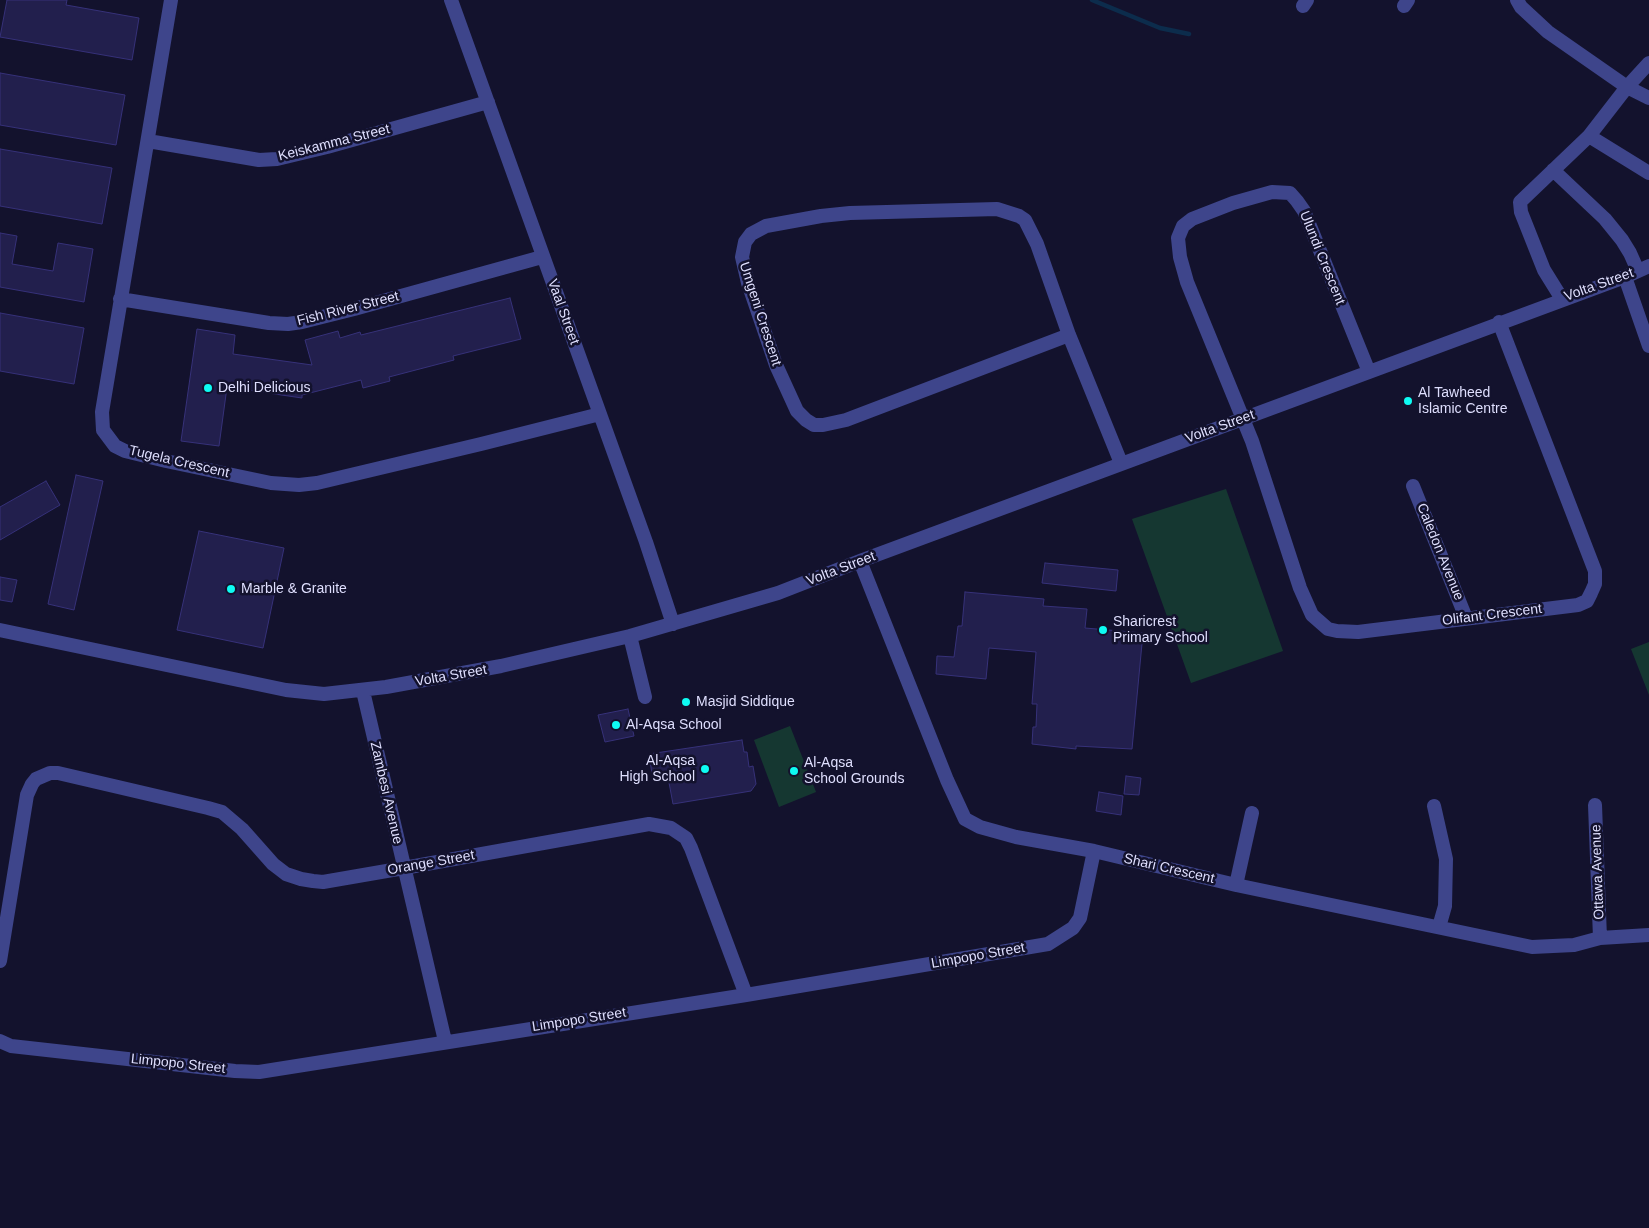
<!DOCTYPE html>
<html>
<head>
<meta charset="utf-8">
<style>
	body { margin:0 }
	canvas { display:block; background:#13122d }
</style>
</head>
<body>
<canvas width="1649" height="1228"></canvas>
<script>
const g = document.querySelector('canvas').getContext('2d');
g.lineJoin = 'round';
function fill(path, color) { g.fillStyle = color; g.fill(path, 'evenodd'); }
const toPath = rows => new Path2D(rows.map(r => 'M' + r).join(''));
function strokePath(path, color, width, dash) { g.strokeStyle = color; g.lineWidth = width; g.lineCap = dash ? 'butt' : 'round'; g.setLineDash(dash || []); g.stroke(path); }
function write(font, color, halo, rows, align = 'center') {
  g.font = font + ' Arial,sans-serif'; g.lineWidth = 5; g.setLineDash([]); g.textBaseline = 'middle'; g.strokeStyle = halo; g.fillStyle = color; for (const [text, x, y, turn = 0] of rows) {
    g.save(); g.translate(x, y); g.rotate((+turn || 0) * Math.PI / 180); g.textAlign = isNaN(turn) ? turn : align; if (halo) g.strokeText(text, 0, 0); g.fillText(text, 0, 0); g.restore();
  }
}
const green = toPath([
	[1226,489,1283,651,1191,683,1132,519],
	[1649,642,1649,695,1631,649],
	[790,726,816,792,779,807,754,740]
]);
const stream = toPath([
	[1092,0,1160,28,1189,34]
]);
const building = toPath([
	[7,0,67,0,66,5,139,18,132,60,0,37,7,0],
	[0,73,125,95,116,145,0,125,0,73],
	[0,149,112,168,102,224,0,206,0,149],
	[0,233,17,236,12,264,53,271,58,243,93,249,84,302,0,287,0,233],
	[510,298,521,339,453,356,454,360,389,377,390,381,363,388,361,380,302,395,302,398,227,387,219,446,181,441,197,329,235,335,233,354,312,365,305,340,338,331,340,338,360,332,361,335,510,298],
	[0,313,84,328,74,384,0,371,0,313],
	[76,475,103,481,74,610,48,604,76,475],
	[46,481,60,505,0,540,0,507,46,481],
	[199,531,284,548,263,648,177,630,199,531],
	[1045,563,1118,570,1116,591,1042,583,1045,563],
	[0,577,17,580,12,602,0,600,0,577],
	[965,592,1044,599,1043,606,1087,609,1085,628,1143,633,1132,749,1076,746,1076,749,1032,744,1033,727,1036,727,1037,704,1032,704,1036,652,989,648,986,679,936,674,937,656,954,657,958,626,962,626,965,592],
	[628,709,634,736,605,742,598,715,628,709],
	[742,740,744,752,747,752,749,767,753,766,756,784,751,791,673,804,667,772,652,774,649,754,742,740],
	[1126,776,1141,778,1139,795,1124,794,1126,776],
	[1099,792,1123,796,1121,815,1096,811,1099,792]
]);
const minor = toPath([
	[171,0,102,412,103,430,115,446,125,451,166,461,271,483,299,485,317,483,481,444,600,414],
	[451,0,646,542,673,624],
	[1517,0,1521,7,1548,32,1627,87,1649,98],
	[1303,6,1307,0],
	[1404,6,1408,0],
	[1589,136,1649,173],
	[148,141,259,160,277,159,327,147,488,102],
	[1553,170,1605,219,1622,240,1630,253,1638,271],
	[1625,277,1649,346],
	[120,299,269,323,288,324,302,322,354,309,542,257],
	[1562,299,1544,270,1521,212,1520,202,1589,136,1627,87,1649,63],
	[1069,335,846,420,823,425,814,425,806,420,797,411,776,365,748,283,742,257,745,242,751,234,766,226,821,216,850,213,997,209,1019,216,1025,220,1037,244,1069,335,1121,463],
	[1369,372,1304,211,1297,201,1290,193,1272,192,1233,203,1192,219,1183,226,1178,238,1180,257,1187,282,1252,441,1300,588,1312,615,1328,629,1337,631,1358,632,1578,605,1587,601,1591,593,1595,584,1595,571,1499,322],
	[1413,486,1466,618],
	[860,561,947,780,965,819,980,827,1016,837,1094,851,1236,885,1532,947,1574,945,1600,938,1649,935],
	[0,630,286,690,324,694,386,687,501,666,630,636,778,593,860,561,1625,277,1649,266],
	[630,636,645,697],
	[363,691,445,1041],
	[1595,805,1600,938],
	[1434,806,1446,859,1445,906,1439,927],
	[1236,885,1252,813],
	[0,961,27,795,32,784,36,779,50,773,58,773,208,808,222,812,242,829,273,864,286,874,301,879,313,881,323,882,404,868,649,824,671,828,686,838,691,848,746,995],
	[0,1041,11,1046,235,1071,259,1072,746,995,1048,944,1073,928,1080,918,1094,851]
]);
const markers = [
	[208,388,5,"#0efbf3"],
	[1408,401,5,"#0efbf3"],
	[231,589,5,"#0efbf3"],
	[1103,630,5,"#0efbf3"],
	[686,702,5,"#0efbf3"],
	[616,725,5,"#0efbf3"],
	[705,769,5,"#0efbf3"],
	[794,771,5,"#0efbf3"]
];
const streetNames = [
	["Keiskamma Street",334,143,-14],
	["Ulundi Crescent",1322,258,68],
	["Volta Street",1599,285,-20],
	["Fish River Street",348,309,-14],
	["Vaal Street",563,312,70],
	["Umgeni Crescent",760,314,72],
	["Volta Street",1220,427,-20],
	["Tugela Crescent",179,462,13],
	["Caledon Avenue",1440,552,68],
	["Volta Street",841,569,-21],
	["Olifant Crescent",1492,615,-7],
	["Volta Street",451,676,-10],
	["Zambesi Avenue",386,793,77],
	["Orange Street",431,863,-10],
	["Shari Crescent",1169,869,13],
	["Ottawa Avenue",1598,872,-92],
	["Limpopo Street",978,956,-10],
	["Limpopo Street",579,1020,-9],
	["Limpopo Street",178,1064,6]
];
const poiNames = [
	["Delhi Delicious",218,388],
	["Al Tawheed",1418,393],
	["Islamic Centre",1418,409],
	["Marble & Granite",241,589],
	["Sharicrest",1113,622],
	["Primary School",1113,638],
	["Masjid Siddique",696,702],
	["Al-Aqsa School",626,725],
	["Al-Aqsa",695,761,"right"],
	["High School",695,777,"right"],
	["Al-Aqsa",804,763],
	["School Grounds",804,779]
];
fill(green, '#153731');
strokePath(stream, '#0c2c4c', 4.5);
fill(building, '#221f4d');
strokePath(building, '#363179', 1);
strokePath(minor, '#3e458b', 14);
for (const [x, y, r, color] of markers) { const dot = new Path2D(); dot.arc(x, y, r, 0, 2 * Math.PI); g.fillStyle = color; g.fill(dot); strokePath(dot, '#13122d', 2); }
write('14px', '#dfdffe', '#13122d', streetNames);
write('14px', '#dfdffe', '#13122d', poiNames, 'left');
</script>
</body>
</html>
